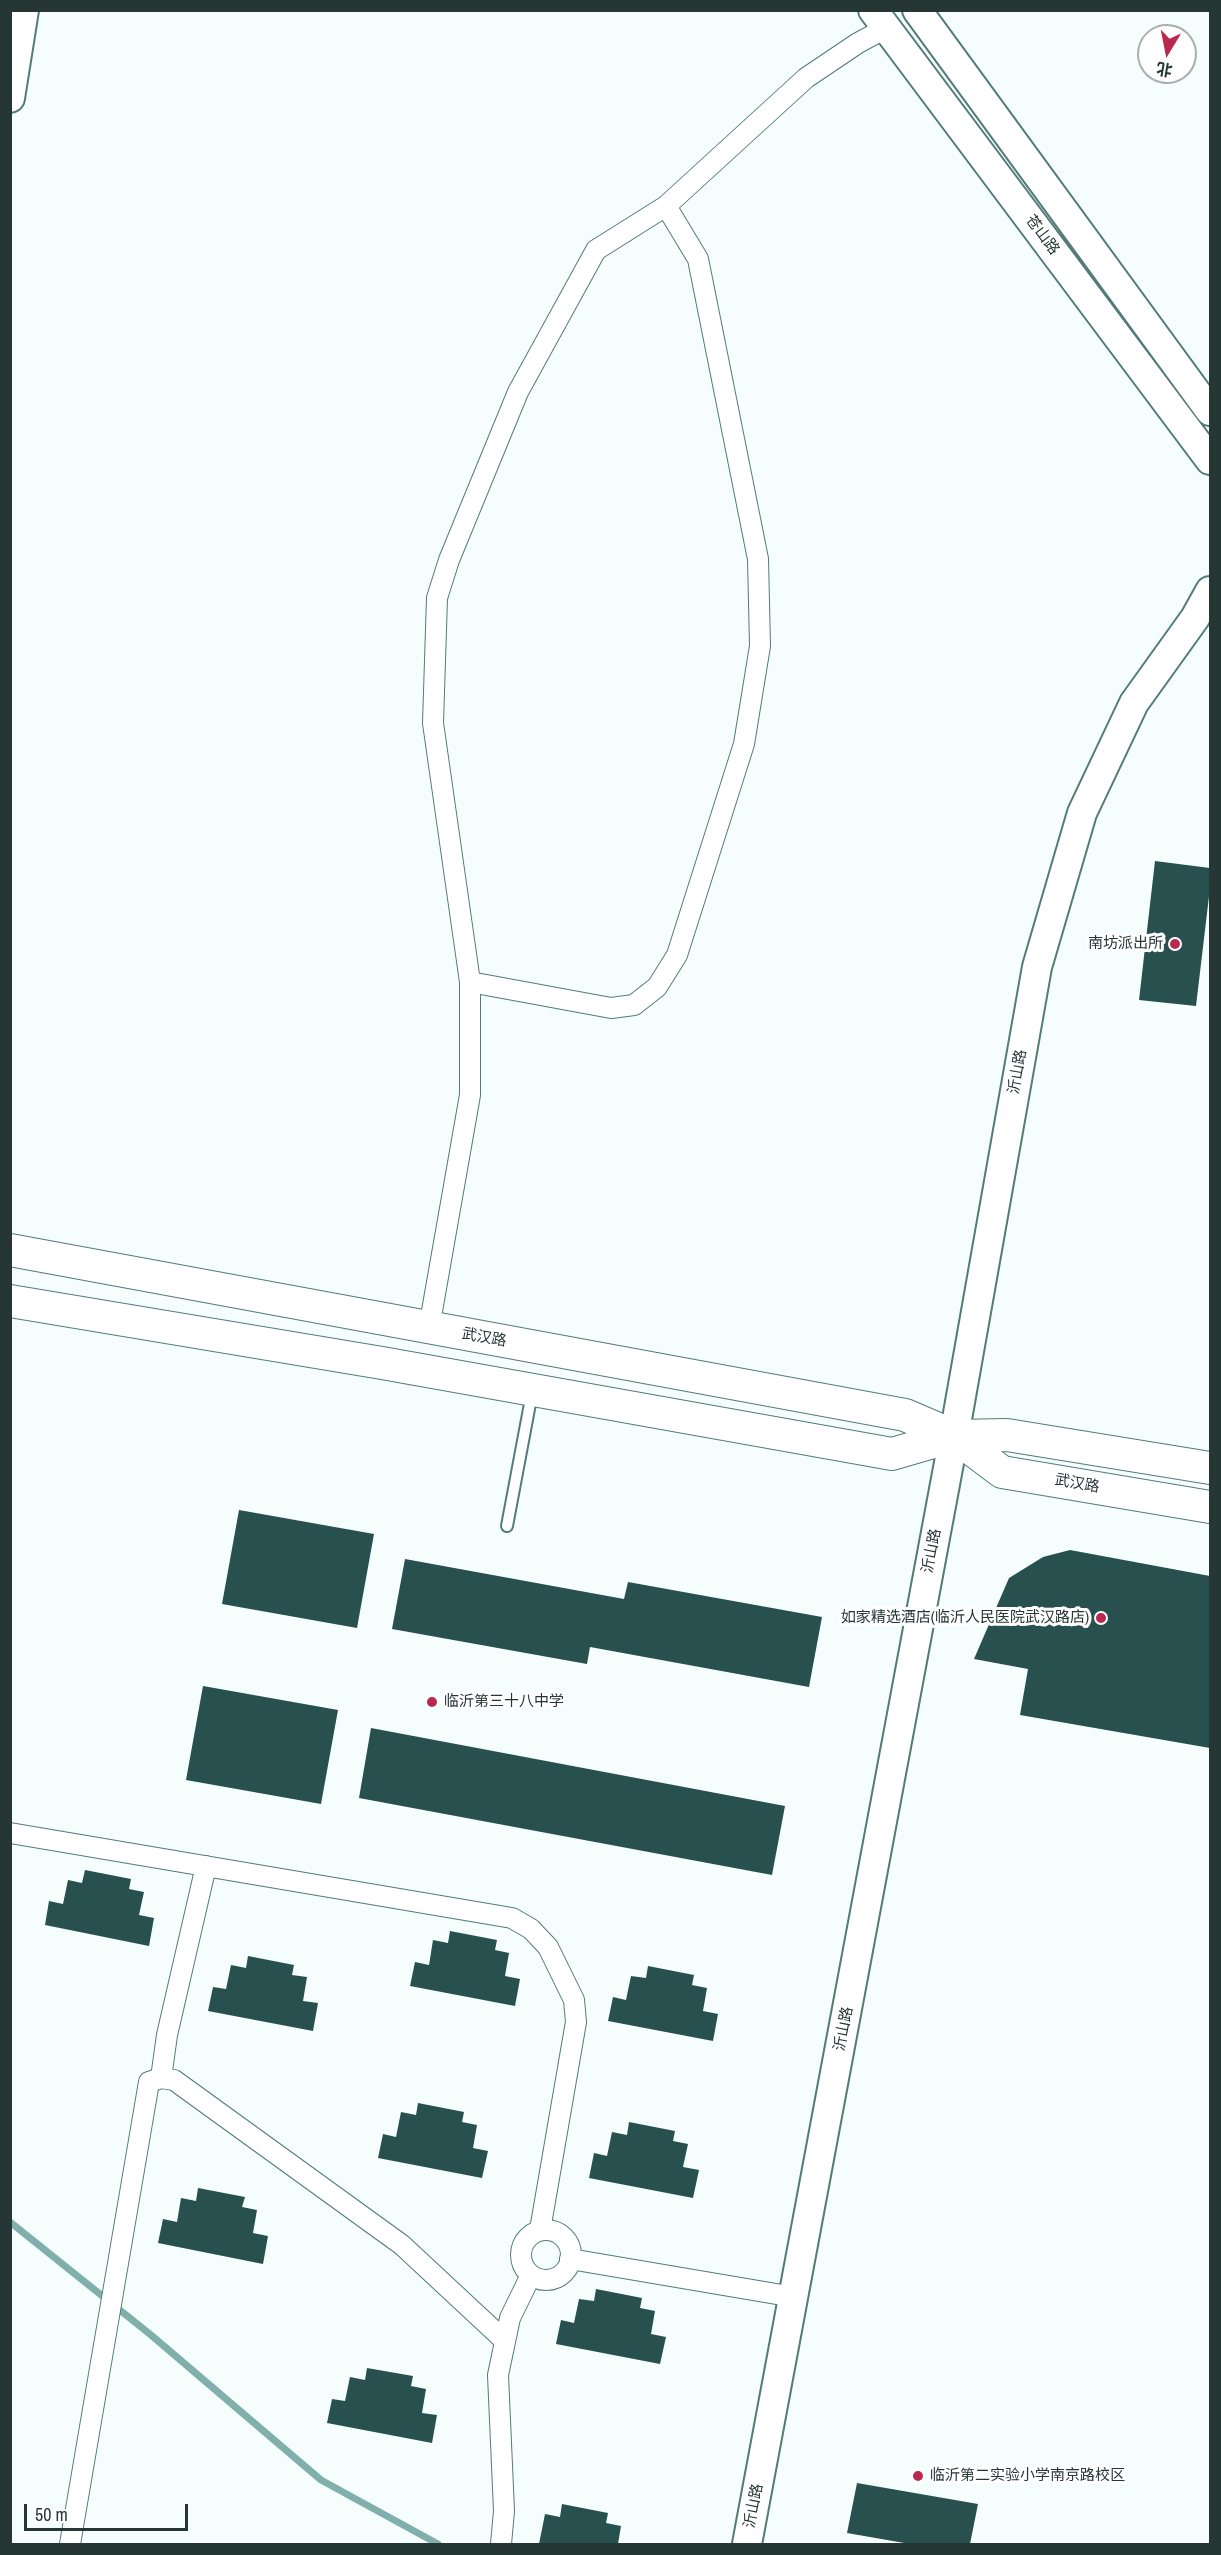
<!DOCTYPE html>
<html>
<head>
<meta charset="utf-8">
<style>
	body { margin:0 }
	#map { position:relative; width:1221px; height:2555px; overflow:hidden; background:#f5fefd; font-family:"Archivo Narrow","Noto Sans SC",sans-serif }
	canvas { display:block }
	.frame { position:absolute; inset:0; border:12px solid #253635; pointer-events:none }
	.north { position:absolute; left:1137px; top:24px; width:60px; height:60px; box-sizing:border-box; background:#fff; border:2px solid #a8afae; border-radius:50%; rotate:190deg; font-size:16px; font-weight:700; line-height:24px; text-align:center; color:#253635 }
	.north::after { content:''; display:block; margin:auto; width:21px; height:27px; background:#b9294d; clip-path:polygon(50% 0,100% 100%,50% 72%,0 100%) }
	.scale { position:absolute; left:24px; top:2504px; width:164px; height:27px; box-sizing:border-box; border:3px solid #253635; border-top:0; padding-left:8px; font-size:18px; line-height:21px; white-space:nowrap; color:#253635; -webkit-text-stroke:4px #fff; paint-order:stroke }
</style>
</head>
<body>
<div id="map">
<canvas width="1221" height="2555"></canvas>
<div class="frame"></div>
<div class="north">北</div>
<div class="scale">50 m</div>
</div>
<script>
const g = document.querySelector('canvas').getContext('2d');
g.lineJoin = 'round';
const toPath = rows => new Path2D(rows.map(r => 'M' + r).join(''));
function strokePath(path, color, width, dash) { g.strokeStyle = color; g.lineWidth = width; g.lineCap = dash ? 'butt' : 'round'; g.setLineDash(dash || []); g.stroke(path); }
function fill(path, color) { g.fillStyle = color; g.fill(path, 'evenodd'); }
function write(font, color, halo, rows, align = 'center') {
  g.font = font + ' "Archivo Narrow","Noto Sans SC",sans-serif'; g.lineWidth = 6; g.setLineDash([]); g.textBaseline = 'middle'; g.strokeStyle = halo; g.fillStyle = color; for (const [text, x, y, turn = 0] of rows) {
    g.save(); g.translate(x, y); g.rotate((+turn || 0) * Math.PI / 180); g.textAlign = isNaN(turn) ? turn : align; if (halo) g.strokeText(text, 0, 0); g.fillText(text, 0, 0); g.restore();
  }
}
const stream = toPath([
	[10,2222,151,2335,321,2480,438,2544]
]);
const building = toPath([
	[1155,861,1210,868,1210,888,1196,1006,1139,1000],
	[239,1510,374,1534,357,1628,222,1604],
	[1070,1550,1210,1576,1210,1748,1020,1715,1028,1669,974,1659,1009,1578,1043,1557],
	[405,1559,624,1599,628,1582,822,1617,809,1687,590,1647,587,1664,392,1629],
	[203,1686,338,1710,321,1804,186,1780],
	[371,1728,785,1806,772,1875,359,1798],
	[85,1870,131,1879,129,1889,144,1892,139,1915,154,1918,149,1946,45,1925,49,1901,63,1904,68,1880,82,1883],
	[450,1931,497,1940,495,1950,509,1953,505,1976,520,1979,515,2006,410,1986,415,1962,429,1965,433,1940,448,1943],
	[248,1956,294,1965,292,1975,307,1977,303,2001,318,2003,313,2031,208,2011,213,1987,226,1989,231,1965,246,1968],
	[648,1966,694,1975,692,1985,707,1988,703,2011,718,2014,713,2041,608,2021,613,1997,626,2000,631,1976,646,1978],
	[418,2103,464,2112,462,2122,477,2125,473,2148,488,2151,482,2178,378,2158,383,2134,396,2137,401,2112,416,2115],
	[629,2122,675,2131,673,2141,688,2144,683,2167,699,2170,693,2198,589,2178,594,2153,607,2156,612,2132,627,2135],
	[198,2188,245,2197,242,2207,257,2210,253,2233,268,2236,263,2264,158,2243,163,2219,177,2222,181,2198,196,2201],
	[596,2289,642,2298,640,2308,655,2311,651,2334,666,2337,660,2364,556,2344,561,2320,574,2323,579,2299,594,2301],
	[367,2368,413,2376,411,2386,426,2389,422,2413,437,2415,432,2443,327,2423,332,2399,345,2401,350,2377,365,2380],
	[857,2483,978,2504,970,2544,910,2544,847,2533],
	[562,2504,608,2513,606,2523,621,2526,618,2544,539,2544,545,2514,560,2517]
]);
const lane = toPath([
	[507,1526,532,1393]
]);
const street = toPath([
	[470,982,611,1008,634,1005,657,987,677,955,744,744,760,646,758,559,698,259,666,206,806,78,858,43,886,28],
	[429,1328,470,1095,470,982,433,723,437,598,449,560,518,392,596,250,666,206],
	[10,1833,512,1918,531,1929,548,1947,574,2000,576,2022,540,2230],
	[161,2078,167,2035,206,1866],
	'521 2255a25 25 0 1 1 50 0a25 25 0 1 1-50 0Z',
	[570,2259,794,2297],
	[70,2544,149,2082,161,2078,174,2080,402,2245,504,2340],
	[501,2544,504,2511,498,2375,510,2318,531,2275]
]);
const secondary = toPath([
	[873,10,1210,460],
	[917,10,1210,411],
	[10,98,24,10],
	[747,2544,954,1436,1037,967,1082,813,1134,703,1195,618,1210,591]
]);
const primary = toPath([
	[10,1250,905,1415,954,1436,1007,1435,1210,1468],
	[10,1301,382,1363,892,1454,954,1436,1002,1472,1210,1507]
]);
const markers = [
	[1175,944,6,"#b9294d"],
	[1101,1618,6,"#b9294d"],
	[432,1702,6,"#b9294d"],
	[918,2476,6,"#b9294d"]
];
const streetNames = [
	["苍山路",1042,235,53],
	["沂山路",1018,1072,-80],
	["武汉路",484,1338,10],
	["武汉路",1077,1484,10],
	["沂山路",932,1551,-79],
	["沂山路",844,2029,-79],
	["沂山路",754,2506,-79]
];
const poiNames = [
	["南坊派出所",1163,944],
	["如家精选酒店(临沂人民医院武汉路店)",1089,1618],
	["临沂第三十八中学",444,1702,"left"],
	["临沂第二实验小学南京路校区",930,2476,"left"]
];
strokePath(stream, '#80afac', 7);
fill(building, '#28504e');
strokePath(lane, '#527b79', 14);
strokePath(street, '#527b79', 22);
strokePath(secondary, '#527b79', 32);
strokePath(primary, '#527b79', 34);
strokePath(lane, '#fff', 10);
strokePath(street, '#fff', 20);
strokePath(secondary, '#fff', 28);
strokePath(primary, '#fff', 32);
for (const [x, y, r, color] of markers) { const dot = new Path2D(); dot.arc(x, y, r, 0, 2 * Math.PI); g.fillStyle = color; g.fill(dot); strokePath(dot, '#fff', 2); }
write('15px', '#253635', '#fff', streetNames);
write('15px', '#253635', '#fff', poiNames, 'right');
</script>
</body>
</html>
